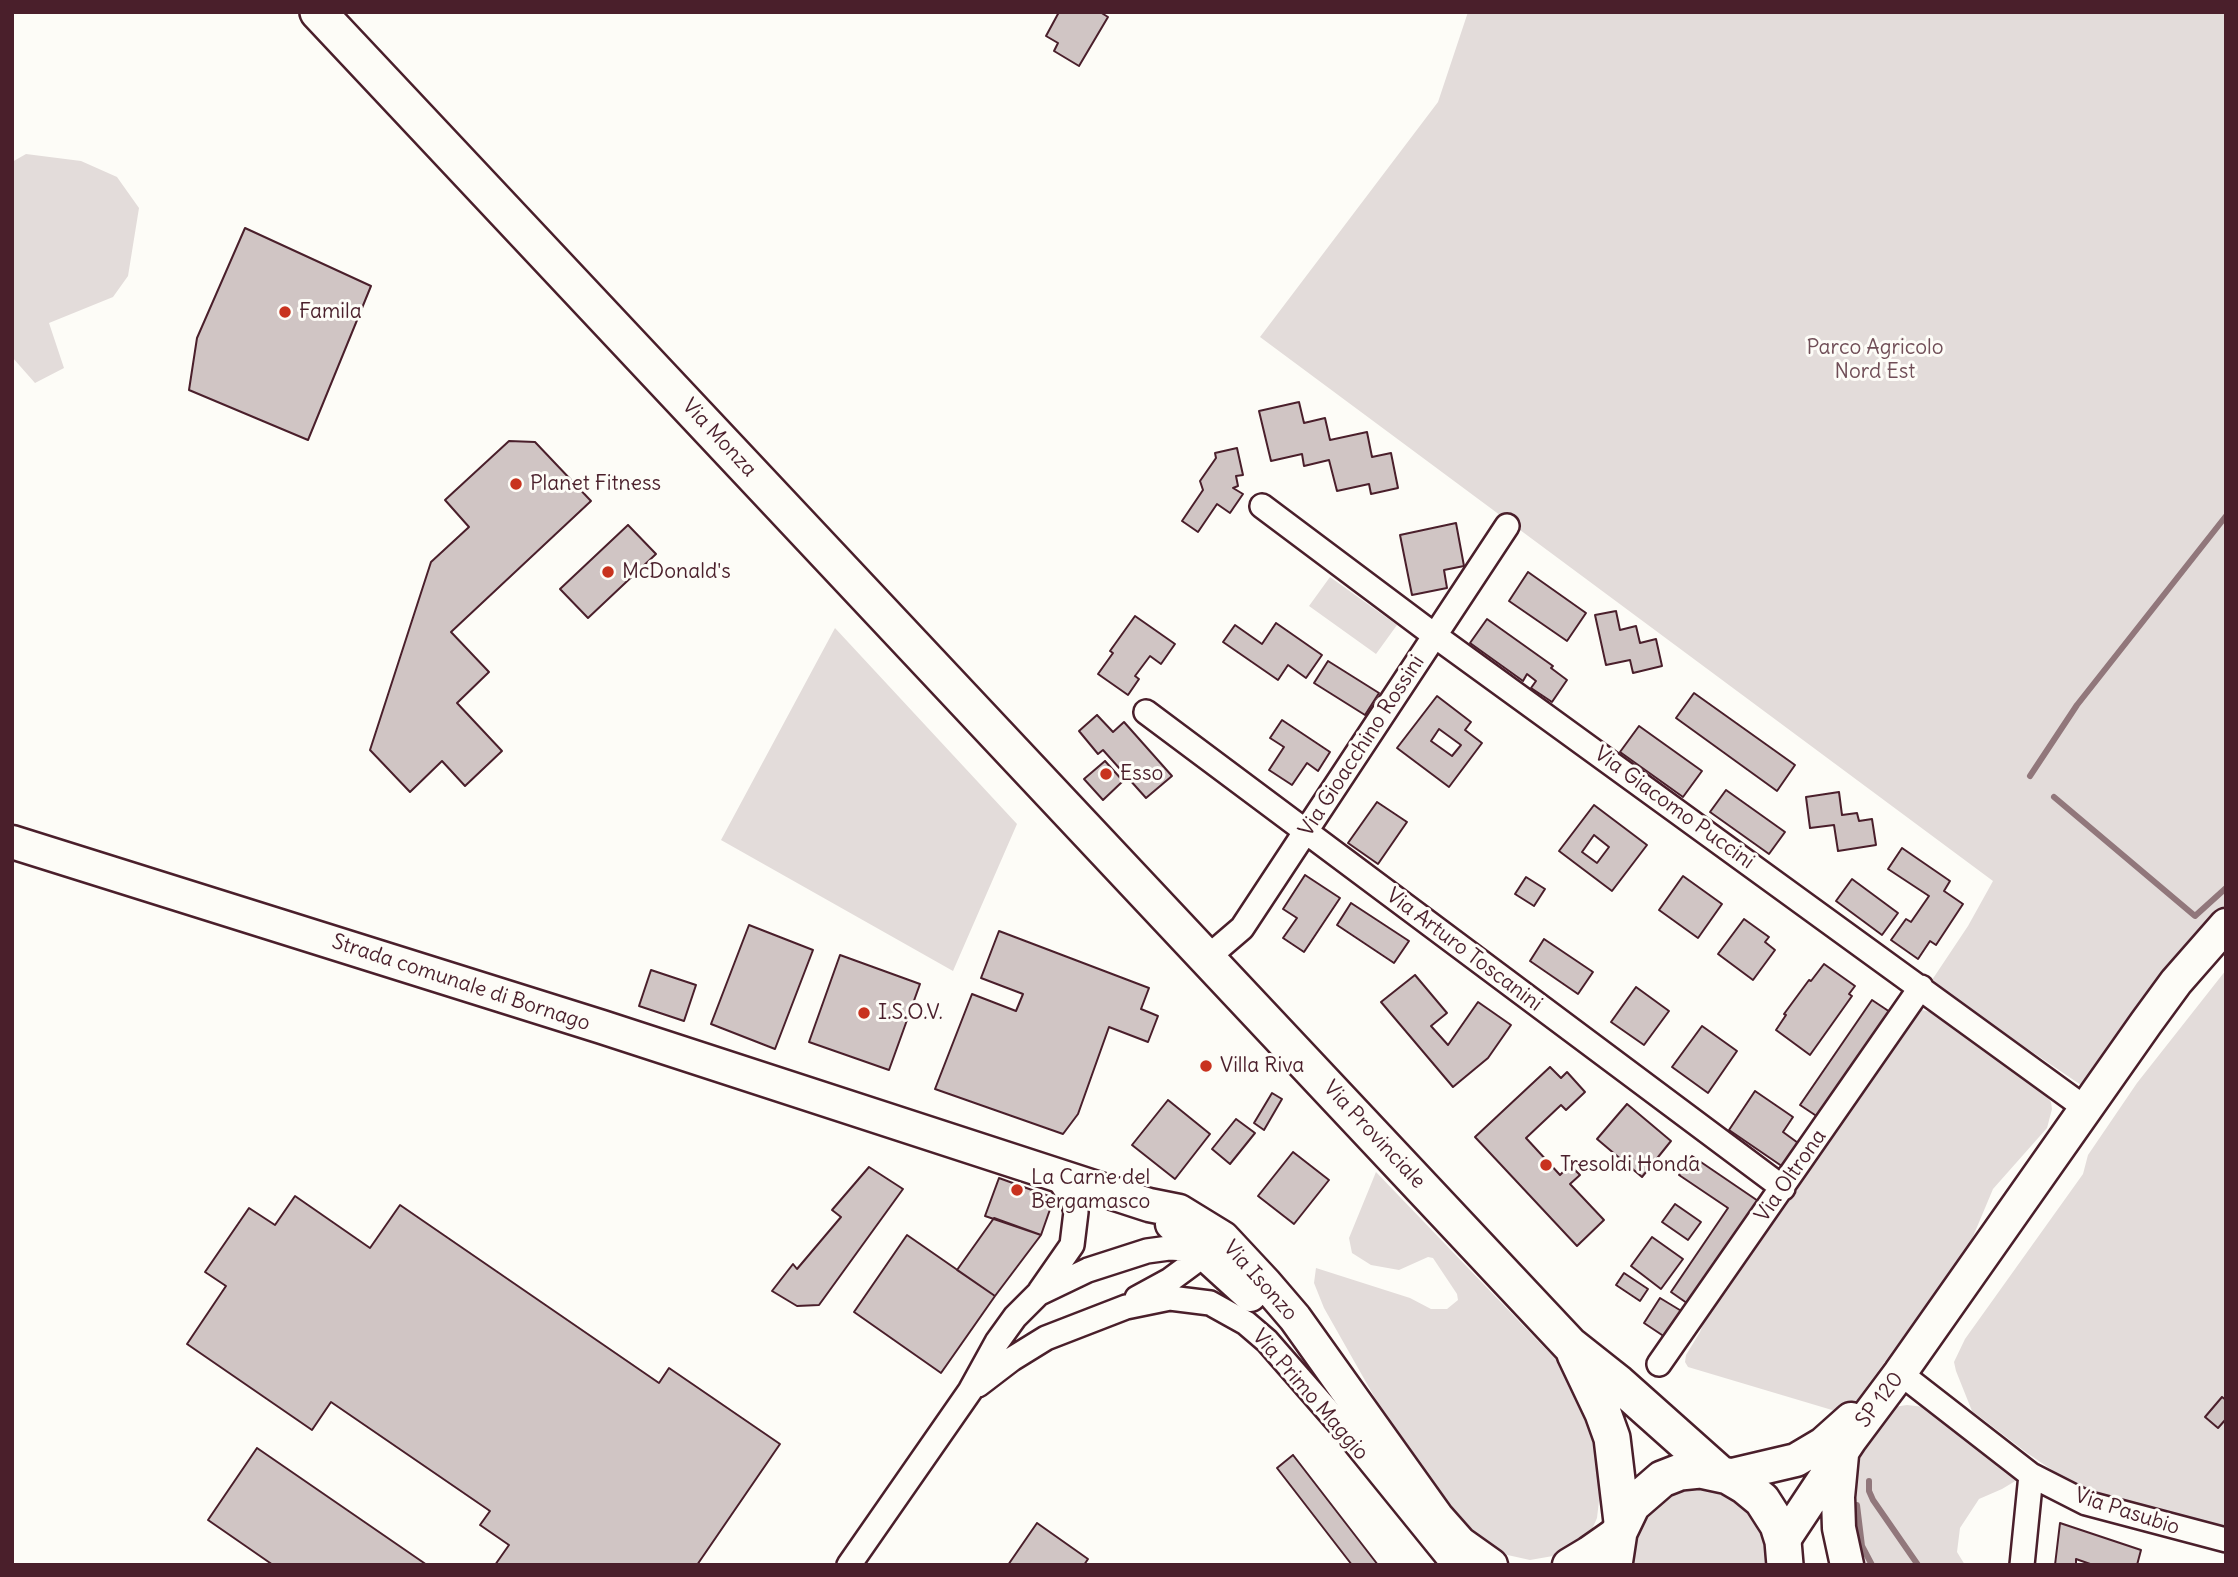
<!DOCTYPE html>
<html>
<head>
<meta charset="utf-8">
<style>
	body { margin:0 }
	#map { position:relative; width:2238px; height:1577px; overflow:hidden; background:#fdfcf7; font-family:Delius,sans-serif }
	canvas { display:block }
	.frame { position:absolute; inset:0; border:14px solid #4a1f2b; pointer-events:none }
</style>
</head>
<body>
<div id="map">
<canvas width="2238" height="1577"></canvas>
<div class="frame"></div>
</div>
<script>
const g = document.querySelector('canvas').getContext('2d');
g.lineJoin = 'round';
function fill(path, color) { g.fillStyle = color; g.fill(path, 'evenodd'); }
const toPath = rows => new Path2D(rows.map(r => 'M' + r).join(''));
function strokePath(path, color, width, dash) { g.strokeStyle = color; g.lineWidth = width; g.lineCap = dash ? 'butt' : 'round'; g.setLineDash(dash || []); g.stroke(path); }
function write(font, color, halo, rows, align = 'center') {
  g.font = font + ' Delius,sans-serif'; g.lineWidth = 6; g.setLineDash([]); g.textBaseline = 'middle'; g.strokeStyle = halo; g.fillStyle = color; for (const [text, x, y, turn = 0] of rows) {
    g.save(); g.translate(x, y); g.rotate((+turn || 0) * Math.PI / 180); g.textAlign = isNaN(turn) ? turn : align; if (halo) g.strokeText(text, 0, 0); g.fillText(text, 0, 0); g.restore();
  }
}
const green = toPath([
	[1468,12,2226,12,2226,912,2084,1087,1930,983,1968,926,1993,881,1260,337,1438,102],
	[26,154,81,161,117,177,139,208,128,276,113,297,49,323,64,368,35,383,12,357,12,162],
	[1330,577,1397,625,1376,654,1309,606],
	[835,628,1017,824,953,971,721,840],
	[2226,970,2226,1532,2086,1493,2027,1453,1972,1411,1956,1371,1954,1362,1965,1339,2083,1174,2088,1155,2137,1083],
	[1922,1010,1934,1013,2045,1095,2051,1102,2052,1109,2047,1128,1993,1189,1969,1246,1852,1407,1839,1411,1832,1410,1688,1367,1685,1362,1686,1355,1700,1332,1704,1322,1704,1310,1906,1018],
	[1376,1172,1563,1367,1587,1419,1595,1444,1600,1467,1600,1492,1597,1518,1590,1534,1553,1556,1530,1560,1503,1554,1474,1540,1422,1481,1324,1308,1314,1283,1316,1268,1410,1298,1431,1309,1447,1309,1458,1300,1457,1294,1433,1258,1428,1257,1399,1270,1371,1265,1352,1253,1349,1238],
	[1907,1405,1924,1407,1935,1412,2017,1480,2002,1489,1979,1499,1960,1528,1957,1552,1965,1565,1857,1565,1851,1541,1856,1461,1894,1407],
	[1708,1482,1759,1515,1772,1565,1626,1565,1631,1535,1667,1490]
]);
const stream = toPath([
	[2030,776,2077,705,2226,516],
	[2054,797,2195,916,2226,888],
	[1869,1481,1869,1491,1873,1500,1918,1565],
	[1857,1505,1862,1546,1872,1565]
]);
const building = toPath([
	[1059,12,1100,12,1108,17,1079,66,1054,51,1058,43,1046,36,1059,12],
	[245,228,371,286,308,440,189,390,197,338,245,228],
	[1299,402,1304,423,1325,418,1330,440,1367,432,1372,457,1391,453,1398,488,1371,494,1369,484,1337,491,1329,460,1304,466,1302,454,1271,461,1259,411,1299,402],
	[509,441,535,442,591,501,451,632,489,672,457,703,502,751,465,786,442,761,410,792,370,750,431,562,469,527,445,500,509,441],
	[1237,448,1243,475,1236,476,1238,486,1233,488,1243,494,1230,513,1217,504,1198,532,1182,521,1203,490,1200,481,1216,458,1215,453,1237,448],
	[1456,523,1464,566,1444,570,1447,588,1412,595,1400,535,1456,523],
	[628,525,656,554,588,618,560,589,628,525],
	[1528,572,1586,613,1567,641,1509,601,1528,572],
	[1616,611,1620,630,1636,626,1640,643,1656,639,1662,666,1633,673,1630,660,1606,665,1595,615,1616,611],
	[1135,616,1175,644,1161,664,1150,656,1135,676,1139,679,1128,695,1098,674,1113,653,1110,651,1135,616],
	[1487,619,1553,666,1551,668,1567,680,1552,702,1531,688,1536,681,1527,674,1523,681,1470,643,1487,619],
	[1276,623,1322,655,1306,678,1288,665,1278,680,1223,642,1235,625,1262,644,1276,623],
	[1328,661,1379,693,1365,715,1314,683,1328,661],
	[1694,693,1795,765,1777,791,1676,718,1694,693],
	[1437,696,1471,722,1465,730,1482,743,1449,787,1397,748,1437,696],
	[1439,729,1461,745,1452,756,1431,741,1439,729],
	[1097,715,1113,732,1124,722,1172,776,1146,798,1103,750,1098,754,1079,731,1097,715],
	[1282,720,1330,752,1318,771,1307,763,1292,785,1269,770,1284,747,1270,738,1282,720],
	[1639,726,1702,771,1683,797,1620,752,1639,726],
	[1105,761,1123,781,1103,800,1084,779,1105,761],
	[1726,790,1785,832,1769,854,1710,812,1726,790],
	[1839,792,1842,815,1857,813,1859,821,1872,819,1876,845,1838,851,1834,825,1810,828,1806,797,1839,792],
	[1377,802,1407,822,1378,864,1348,843,1377,802],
	[1594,805,1647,845,1612,891,1559,851,1594,805],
	[1594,835,1609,847,1597,863,1582,852,1594,835],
	[1902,848,1950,881,1944,891,1963,904,1936,945,1930,941,1918,959,1891,940,1906,919,1911,922,1929,896,1888,869,1902,848],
	[1305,875,1340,898,1304,952,1283,938,1297,918,1283,909,1305,875],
	[1683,876,1722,904,1698,938,1659,910,1683,876],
	[1526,877,1545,889,1534,906,1515,894,1526,877],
	[1852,879,1898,913,1882,935,1836,901,1852,879],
	[1351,903,1409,941,1394,963,1337,925,1351,903],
	[1744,919,1769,937,1765,942,1775,950,1753,980,1718,954,1744,919],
	[749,925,813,950,775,1049,711,1024,749,925],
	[999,931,1149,988,1141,1009,1158,1016,1148,1042,1109,1027,1078,1114,1063,1134,935,1089,972,994,1016,1011,1023,994,981,978,999,931],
	[1544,939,1593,972,1578,994,1530,961,1544,939],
	[840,955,920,984,889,1070,809,1042,840,955],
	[1824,964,1855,986,1849,994,1852,996,1810,1055,1776,1030,1786,1015,1784,1014,1809,980,1811,981,1824,964],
	[651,970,696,985,684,1021,639,1006,651,970],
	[1415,975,1447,1013,1431,1026,1448,1045,1478,1002,1511,1025,1488,1058,1453,1087,1381,1002,1415,975],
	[1636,987,1669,1011,1644,1045,1611,1022,1636,987],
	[1872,1000,1896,1016,1824,1121,1800,1105,1872,1000],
	[1702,1026,1737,1051,1708,1093,1672,1067,1702,1026],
	[1550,1067,1561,1078,1567,1072,1585,1092,1566,1110,1561,1105,1526,1138,1560,1175,1570,1165,1580,1175,1570,1184,1604,1220,1577,1246,1475,1137,1550,1067],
	[1755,1091,1793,1117,1783,1132,1805,1148,1789,1171,1729,1130,1755,1091],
	[1272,1093,1282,1099,1264,1130,1254,1123,1272,1093],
	[1168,1100,1210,1134,1175,1179,1132,1145,1168,1100],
	[1627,1104,1671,1141,1642,1177,1597,1139,1627,1104],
	[1236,1119,1255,1133,1230,1164,1212,1149,1236,1119],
	[1293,1152,1329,1180,1294,1224,1258,1196,1293,1152],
	[1692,1156,1764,1205,1694,1308,1671,1292,1728,1208,1679,1175,1692,1156],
	[869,1167,903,1189,819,1305,797,1306,772,1291,793,1264,797,1269,841,1217,832,1210,869,1167],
	[999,1178,1054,1198,1041,1235,985,1216,999,1178],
	[295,1196,370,1248,400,1205,659,1383,669,1368,780,1444,697,1565,495,1565,509,1545,480,1525,490,1511,331,1402,312,1430,187,1344,226,1286,205,1272,249,1208,275,1225,295,1196],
	[1675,1204,1701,1222,1688,1240,1662,1222,1675,1204],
	[994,1218,1041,1235,995,1296,957,1270,994,1218],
	[907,1235,995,1296,941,1373,854,1312,907,1235],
	[1652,1237,1683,1259,1661,1289,1631,1266,1652,1237],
	[1624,1273,1648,1289,1640,1301,1616,1285,1624,1273],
	[1660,1298,1688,1315,1671,1341,1644,1323,1660,1298],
	[2222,1397,2226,1400,2226,1419,2218,1428,2205,1417,2222,1397],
	[257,1448,427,1565,273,1565,208,1520,257,1448],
	[1293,1455,1378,1565,1352,1565,1277,1468,1293,1455],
	[1037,1523,1088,1559,1084,1565,1008,1565,1037,1523],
	[2060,1523,2141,1550,2137,1565,2093,1565,2076,1559,2076,1565,2055,1565,2060,1523]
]);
const street = toPath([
	[1262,506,1434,635,2085,1108],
	[1146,712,1783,1188],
	[1207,958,1242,928,1507,526],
	[1040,1291,1072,1245,1076,1212,1073,1201,1055,1173],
	[1137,1298,1170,1280,1193,1263,1201,1250,1202,1237],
	[1659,1364,1921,987],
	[1900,1373,2031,1475,2086,1503,2226,1540],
	[978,1385,1012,1359,1046,1338,1126,1307,1170,1298,1210,1303,1246,1323,1267,1341,1343,1428,1454,1565],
	[849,1565,970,1391,997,1342,1015,1317,1038,1294,1088,1270,1147,1251,1169,1248,1205,1250],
	[2022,1565,2031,1475]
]);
const secondary = toPath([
	[12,842,602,1027,1149,1205,1179,1211,1223,1238,1265,1283,1295,1318,1437,1517,1460,1543,1491,1565],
	[1172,1224,1250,1295],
	[1842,1455,1838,1497,1839,1528,1847,1565],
	[1728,1476,1796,1460,1823,1444,1851,1419],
	[1783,1541,1850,1440,1900,1373,2146,1023,2176,982,2226,925],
	[1569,1565,1589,1553,1619,1532]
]);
const primary = toPath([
	[318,12,1570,1345,1618,1383,1719,1473],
	[1575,1354,1603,1413,1612,1438,1622,1522],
	[1614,1565,1619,1532,1632,1505,1662,1479,1680,1472,1700,1470,1728,1476,1745,1486,1762,1500,1778,1525,1783,1541,1785,1565]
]);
const markers = [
	[285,312,7,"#c8321e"],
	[516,484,7,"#c8321e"],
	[608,572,7,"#c8321e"],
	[1106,774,7,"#c8321e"],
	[864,1013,7,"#c8321e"],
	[1206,1066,7,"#c8321e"],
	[1546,1165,7,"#c8321e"],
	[1017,1190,7,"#c8321e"]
];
const poiNames = [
	["Famila",299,312],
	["Planet Fitness",530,484],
	["McDonald's",622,572],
	["Esso",1120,774],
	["I.S.O.V.",878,1013],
	["Villa Riva",1220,1066],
	["Tresoldi Honda",1560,1165],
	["La Carne del",1031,1178],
	["Bergamasco",1031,1202]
];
const parkNames = [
	["Parco Agricolo",1875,348],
	["Nord Est",1875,372]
];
const streetNames = [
	["Via Monza",719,438,47],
	["Via Gioacchino Rossini",1362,746,-57],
	["Via Giacomo Puccini",1674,808,36],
	["Via Arturo Toscanini",1464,950,37],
	["Strada comunale di Bornago",461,983,18],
	["Via Provinciale",1374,1135,47],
	["Via Oltrona",1791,1176,-55],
	["Via Isonzo",1260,1281,48],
	["Via Primo Maggio",1310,1395,49],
	["SP 120",1880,1400,-53],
	["Via Pasubio",2127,1512,18]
];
fill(green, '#e3dcda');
strokePath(stream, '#91777b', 6);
fill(building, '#d0c5c4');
strokePath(building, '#4a1f2b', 2);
strokePath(street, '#4a1f2b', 28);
strokePath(secondary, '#4a1f2b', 37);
strokePath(primary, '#4a1f2b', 40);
strokePath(street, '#fdfcf7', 23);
strokePath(secondary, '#fdfcf7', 32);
strokePath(primary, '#fdfcf7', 35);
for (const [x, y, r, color] of markers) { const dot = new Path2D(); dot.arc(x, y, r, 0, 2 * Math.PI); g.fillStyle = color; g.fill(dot); strokePath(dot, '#fdfcf7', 2.5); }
write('21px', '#4a1f2b', '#fdfcf7', poiNames, 'left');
write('21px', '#704e57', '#fdfcf7', parkNames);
write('21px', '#4a1f2b', '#fdfcf7', streetNames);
</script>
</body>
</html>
